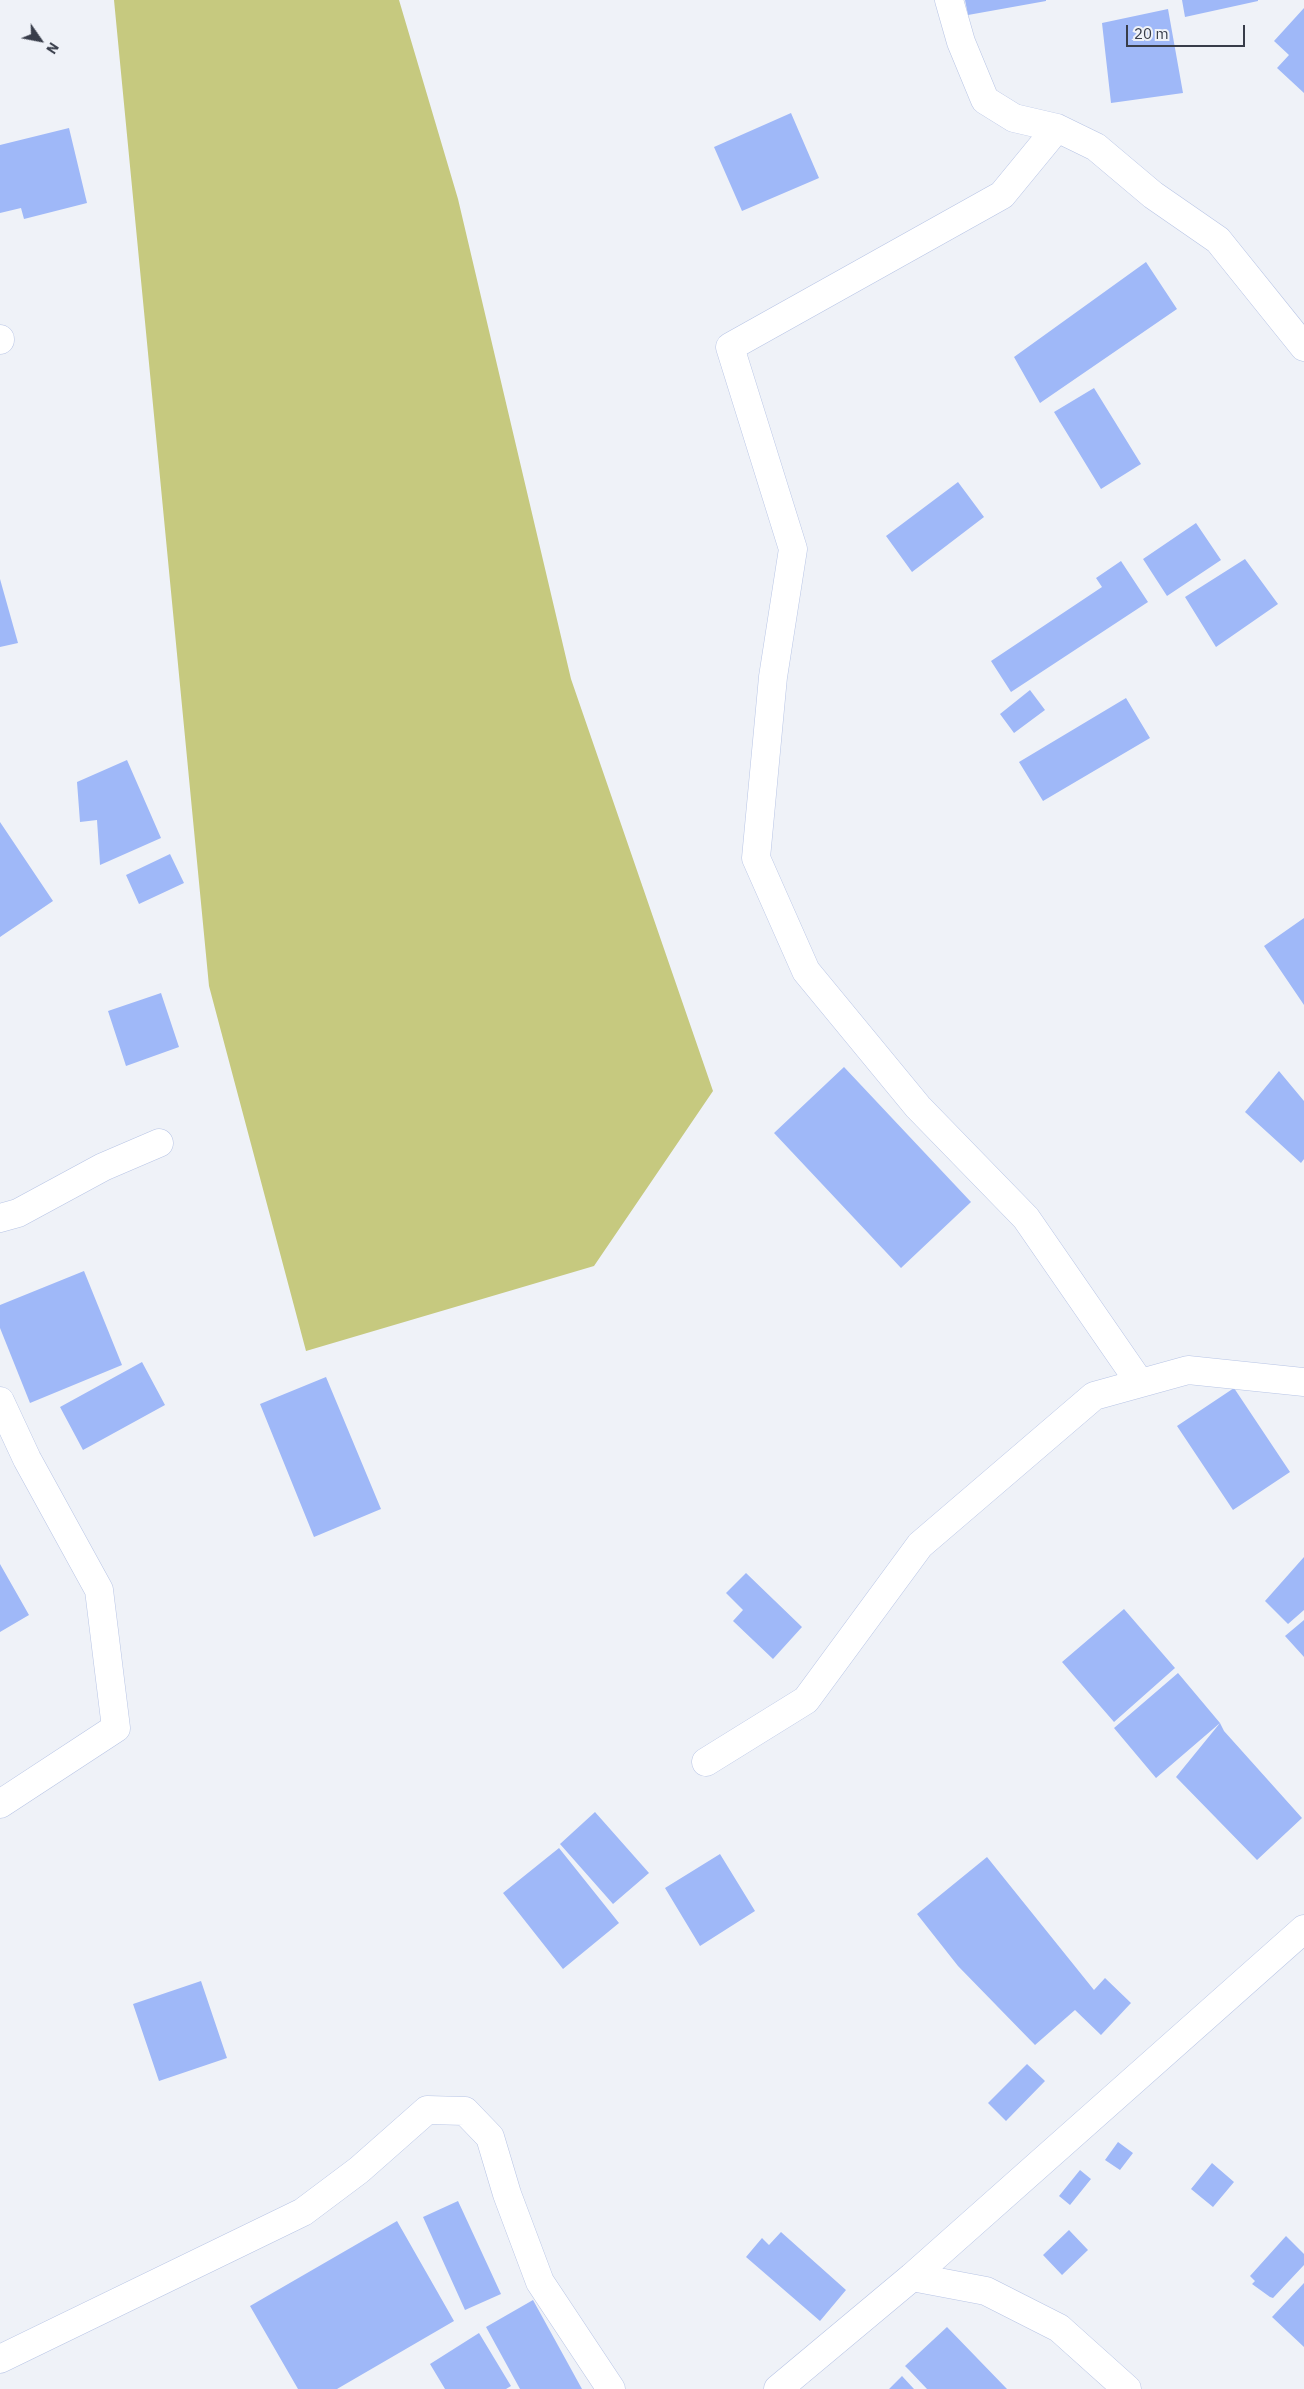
<!DOCTYPE html>
<html>
<head>
<meta charset="utf-8">
<style>
	body { margin:0 }
	#map { position:relative; width:1304px; height:2389px; overflow:hidden; background:#eff2f8; font-family:"IBM Plex Sans",sans-serif }
	canvas { display:block }
	.north { position:absolute; left:15px; top:15px; width:50px; height:50px; -webkit-text-stroke:4px #eff2f8; paint-order:stroke; rotate:123deg; font-size:14px; font-weight:700; line-height:20px; text-align:center; color:#383d4a }
	.north::after { content:''; display:block; margin:auto; width:18px; height:22px; background:#383d4a; clip-path:polygon(50% 0,100% 100%,50% 72%,0 100%) }
	.scale { position:absolute; left:1126px; top:25px; width:119px; height:22px; box-sizing:border-box; border:2px solid #383d4a; border-top:0; padding-left:6px; font-size:15px; line-height:18px; white-space:nowrap; color:#383d4a; -webkit-text-stroke:4px #eff2f8; paint-order:stroke }
</style>
</head>
<body>
<div id="map">
<canvas width="1304" height="2389"></canvas>
<div class="north">N</div>
<div class="scale">20 m</div>
</div>
<script>
const g = document.querySelector('canvas').getContext('2d');
g.lineJoin = 'round';
function fill(path, color) { g.fillStyle = color; g.fill(path, 'evenodd'); }
const toPath = rows => new Path2D(rows.map(r => 'M' + r).join(''));
function strokePath(path, color, width, dash) { g.strokeStyle = color; g.lineWidth = width; g.lineCap = dash ? 'butt' : 'round'; g.setLineDash(dash || []); g.stroke(path); }
const forest = toPath([
	[114,0,399,0,458,199,571,679,713,1091,594,1266,306,1351,209,986]
]);
const building = toPath([
	[965,0,1046,0,1046,1,968,15],
	[1182,0,1258,0,1258,1,1185,17],
	[1304,8,1304,93,1277,68,1289,55,1274,41],
	[1168,9,1183,93,1111,103,1102,23],
	[791,113,819,178,742,211,714,147],
	[69,128,87,203,24,219,21,208,0,213,0,145],
	[1146,262,1177,309,1040,403,1014,357],
	[1094,388,1141,464,1101,489,1054,412],
	[958,482,984,517,912,572,886,536],
	[1196,523,1221,560,1167,596,1143,559],
	[1245,559,1278,604,1216,647,1185,597],
	[1121,561,1148,602,1011,692,991,661,1102,587,1096,578],
	[0,579,18,643,0,647],
	[1030,690,1045,710,1014,733,1000,714],
	[1126,698,1150,738,1043,801,1019,762],
	[127,760,161,838,100,865,97,820,80,822,77,782],
	[0,822,53,901,0,937],
	[170,854,184,883,139,904,126,875],
	[1304,918,1304,1005,1264,946],
	[161,993,179,1047,126,1066,108,1011],
	[844,1067,971,1202,901,1268,774,1133],
	[1279,1071,1304,1101,1304,1159,1301,1163,1245,1112],
	[84,1271,122,1365,30,1403,0,1328,0,1305],
	[142,1362,165,1405,83,1450,60,1407],
	[326,1377,381,1509,314,1537,260,1404],
	[1234,1388,1290,1472,1233,1510,1177,1426],
	[1304,1557,1304,1610,1288,1624,1265,1601],
	[0,1564,29,1615,0,1632],
	[746,1573,802,1627,773,1659,733,1621,743,1610,726,1593],
	[1124,1609,1175,1668,1114,1722,1062,1662],
	[1304,1620,1304,1657,1285,1636],
	[1178,1673,1220,1723,1156,1778,1114,1728],
	[1220,1723,1224,1731,1302,1818,1257,1860,1176,1777],
	[595,1812,649,1873,613,1904,560,1844],
	[559,1848,619,1923,563,1969,503,1893],
	[720,1854,755,1911,700,1946,665,1888],
	[987,1857,1094,1990,1105,1978,1131,2003,1101,2035,1075,2010,1035,2045,958,1966,917,1914],
	[201,1981,227,2058,159,2081,133,2004],
	[1027,2064,1045,2081,1006,2121,988,2103],
	[1118,2142,1133,2153,1120,2170,1105,2160],
	[1212,2163,1234,2182,1213,2207,1191,2189],
	[1080,2170,1091,2179,1070,2205,1059,2196],
	[458,2201,501,2294,465,2310,423,2217],
	[397,2221,454,2321,337,2389,298,2389,250,2306],
	[1069,2230,1088,2250,1062,2275,1043,2255],
	[781,2232,846,2290,820,2321,746,2257,762,2238,769,2245],
	[1286,2236,1304,2254,1304,2265,1273,2298,1270,2297,1252,2284,1255,2281,1250,2276],
	[1304,2283,1304,2347,1272,2317],
	[533,2300,582,2389,520,2389,486,2327],
	[947,2327,1007,2389,927,2389,909,2370,905,2366],
	[479,2333,511,2386,506,2389,445,2389,430,2364],
	[902,2376,914,2389,889,2389]
]);
const street = toPath([
	[949,0,961,42,985,100,1014,118,1057,128,1096,147,1153,195,1218,240,1304,347],
	[1057,128,1002,195,730,347,793,549,773,677,756,858,806,971,918,1107,1026,1218,1140,1383],
	[0,339,0,340],
	[0,1218,18,1213,103,1167,159,1143],
	[0,1401,27,1459,99,1590,116,1728,0,1804],
	[706,1762,806,1700,920,1545,1094,1396,1188,1370,1304,1382],
	[912,2277,986,2291,1059,2328,1127,2389],
	[0,2359,303,2212,359,2170,427,2110,465,2111,490,2137,507,2194,540,2282,611,2389],
	[778,2389,912,2277,1304,1929]
]);
fill(forest, '#c6c97f');
fill(building, '#9fb8f8');
strokePath(street, '#b7c4e5', 29);
strokePath(street, '#fff', 28);
</script>
</body>
</html>
